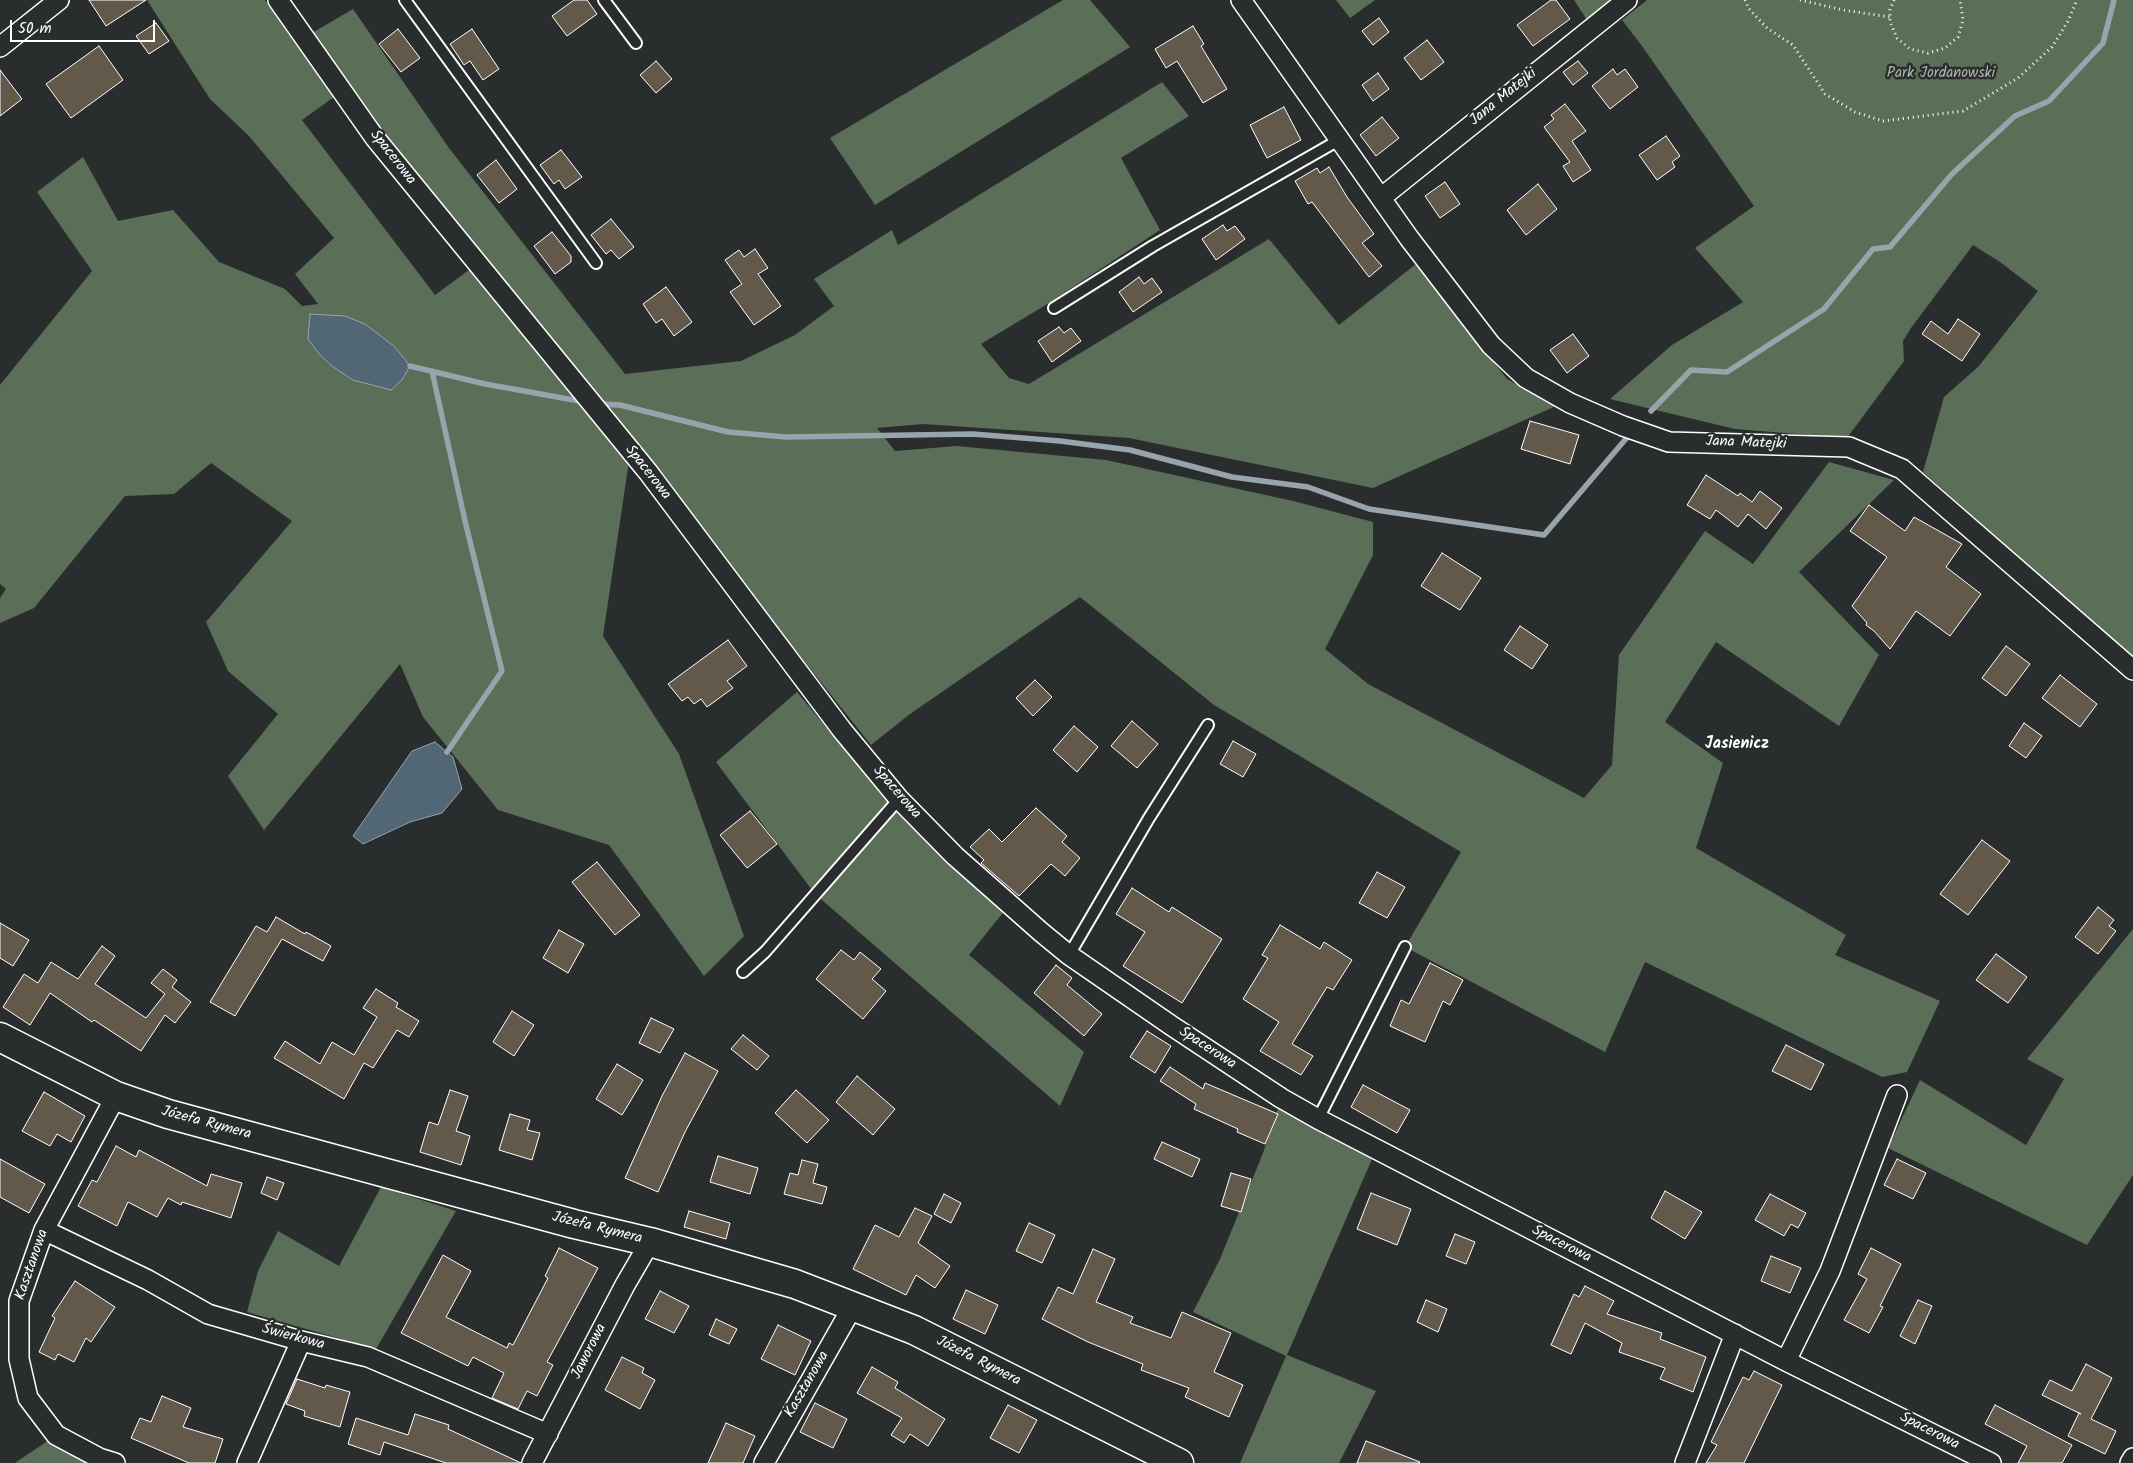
<!DOCTYPE html>
<html>
<head>
<meta charset="utf-8">
<style>
	body { margin:0 }
	#map { position:relative; width:2133px; height:1463px; overflow:hidden; background:#2a2d2e; font-family:Kalam,sans-serif }
	canvas { display:block }
	.scale { position:absolute; left:10px; top:20px; width:145px; height:22px; box-sizing:border-box; border:2px solid #fff; border-top:0; padding-left:6px; font-size:15px; line-height:18px; white-space:nowrap; color:#fff; -webkit-text-stroke:4px #2a2d2e; paint-order:stroke }
</style>
</head>
<body>
<div id="map">
<canvas width="2133" height="1463"></canvas>
<div class="scale">50 m</div>
</div>
<script>
const g = document.querySelector('canvas').getContext('2d');
g.lineJoin = 'round';
function fill(path, color) { g.fillStyle = color; g.fill(path, 'evenodd'); }
const toPath = rows => new Path2D(rows.map(r => 'M' + r).join(''));
function strokePath(path, color, width, dash) { g.strokeStyle = color; g.lineWidth = width; g.lineCap = dash ? 'butt' : 'round'; g.setLineDash(dash || []); g.stroke(path); }
function write(font, color, halo, rows, align = 'center') {
  g.font = font + ' Kalam,sans-serif'; g.lineWidth = 5; g.setLineDash([]); g.textBaseline = 'middle'; g.strokeStyle = halo; g.fillStyle = color; for (const [text, x, y, turn = 0] of rows) {
    g.save(); g.translate(x, y); g.rotate((+turn || 0) * Math.PI / 180); g.textAlign = isNaN(turn) ? turn : align; if (halo) g.strokeText(text, 0, 0); g.fillText(text, 0, 0); g.restore();
  }
}
const green = toPath([
	[147,0,265,0,334,97,302,120,435,295,469,270,629,461,603,636,679,754,744,936,704,976,609,845,498,810,423,717,400,664,264,830,228,776,278,714,228,671,206,622,292,521,211,463,174,494,125,496,34,608,0,623,0,598,6,589,0,584,0,385,92,271,37,192,83,157,118,221,173,210,219,262,285,289,302,306,318,304,295,274,334,238,249,136,210,99],
	[1063,0,1090,0,1130,47,875,205,830,138],
	[1336,0,1375,0,1350,18],
	[1574,0,1612,0,1587,20],
	[1647,0,2133,0,2133,656,2117,644,1923,472,1944,397,1979,366,2038,291,2000,262,1973,245,1911,328,1903,341,1904,361,1847,438,1735,429,1610,399,1672,345,1743,302,1695,248,1754,206,1642,46,1622,20],
	[353,9,449,148,625,374,741,361,795,335,834,306,814,279,892,230,898,245,1162,82,1189,116,1121,158,1160,230,1044,306,981,344,1009,378,1029,384,1269,239,1339,325,1416,264,1507,379,1556,406,1373,488,1129,438,923,424,877,428,895,451,957,446,1106,460,1293,501,1373,522,1373,555,1325,649,1368,684,1584,798,1612,765,1619,655,1705,531,1753,564,1829,462,1894,480,1799,572,1879,655,1839,726,1716,642,1665,722,1723,763,1696,848,1846,935,1835,955,1940,1001,1907,1072,1882,1077,1645,962,1605,1052,1405,947,1461,852,1214,705,1080,597,910,714,871,745,366,113,312,33],
	[797,692,884,797,1006,909,969,955,1084,1052,1060,1106,815,894,716,762],
	[2133,929,2133,1175,2087,1245,1888,1148,1920,1080,2026,1145,2064,1079,2027,1059],
	[1279,1105,1372,1159,1287,1355,1376,1391,1339,1463,1240,1463,1286,1356,1193,1312,1220,1259,1263,1153],
	[381,1187,456,1211,376,1349,247,1312,258,1271,278,1231,339,1266],
	[49,1440,85,1460,87,1463,15,1463]
]);
const water = toPath([
	[310,314,345,316,365,324,395,347,410,366,402,380,391,390,353,380,332,366,320,355,308,339,310,314],
	[435,742,453,757,462,789,442,813,410,822,363,844,353,836,412,751,435,742]
]);
const stream = toPath([
	[410,366,485,384,585,402],
	[432,371,465,521,502,671,447,752],
	[599,404,620,405,728,432,786,437,973,434,1060,441,1130,450,1232,477,1308,487,1369,509,1544,535,1630,434],
	[1651,411,1691,370,1727,372,1824,309,1873,249,1890,247,1952,174,2015,116,2049,101,2103,43,2114,0]
]);
const building = toPath([
	[89,0,146,0,106,26,89,0],
	[574,0,587,0,597,14,567,36,552,16,574,0],
	[1551,0,1556,0,1570,19,1533,46,1517,25,1551,0],
	[1379,18,1389,32,1373,45,1362,31,1379,18],
	[156,23,169,41,149,54,136,36,156,23],
	[1193,26,1204,44,1201,46,1227,89,1203,103,1177,61,1166,68,1155,49,1193,26],
	[398,29,420,58,401,72,379,44,398,29],
	[472,29,499,69,483,80,470,61,464,65,450,44,472,29],
	[1427,40,1444,62,1421,80,1404,58,1427,40],
	[99,46,123,80,71,118,46,84,99,46],
	[656,61,672,79,656,93,640,75,656,61],
	[1578,61,1588,73,1573,85,1563,72,1578,61],
	[1613,69,1617,75,1625,69,1638,87,1610,109,1592,86,1613,69],
	[0,70,22,99,0,116,0,70],
	[1378,73,1389,89,1373,101,1362,85,1378,73],
	[1565,104,1586,131,1572,141,1591,170,1573,182,1563,166,1570,162,1544,127,1554,119,1551,115,1565,104],
	[1284,107,1301,140,1267,158,1250,125,1284,107],
	[1382,117,1399,138,1376,156,1360,135,1382,117],
	[1666,136,1680,156,1672,162,1675,167,1657,180,1639,155,1666,136],
	[561,150,582,177,565,189,559,180,554,184,540,165,561,150],
	[496,160,517,189,499,203,477,175,496,160],
	[1329,167,1347,197,1374,234,1362,243,1382,266,1369,277,1312,202,1308,204,1295,181,1317,168,1320,173,1329,167],
	[1445,182,1460,204,1440,218,1425,196,1445,182],
	[1538,184,1557,209,1526,235,1507,210,1538,184],
	[611,219,634,247,619,259,611,250,606,254,591,235,611,219],
	[1223,225,1227,231,1235,226,1245,239,1216,260,1202,239,1223,225],
	[552,232,571,256,571,262,555,274,534,246,552,232],
	[755,249,768,268,758,274,781,306,754,325,730,292,742,284,725,260,739,250,744,257,755,249],
	[1139,277,1144,284,1152,278,1162,292,1133,312,1119,292,1139,277],
	[666,287,692,322,674,336,662,319,656,323,643,304,666,287],
	[1958,319,1980,334,1962,361,1922,334,1931,321,1948,334,1958,319],
	[1059,327,1064,333,1071,328,1081,341,1052,362,1038,341,1059,327],
	[1573,334,1589,356,1567,373,1550,350,1573,334],
	[1530,421,1579,435,1570,464,1521,449,1530,421],
	[1706,475,1738,496,1740,493,1752,502,1760,491,1782,508,1766,529,1748,514,1738,527,1716,510,1710,519,1687,505,1706,475],
	[1869,505,1905,531,1914,517,1962,544,1946,567,1981,594,1950,636,1916,611,1890,649,1874,631,1866,625,1867,623,1852,606,1887,557,1850,531,1869,505],
	[1442,553,1481,578,1460,610,1421,586,1442,553],
	[1520,626,1548,645,1532,669,1504,650,1520,626],
	[728,640,747,666,727,681,733,688,707,707,701,699,694,704,688,697,682,701,668,684,728,640],
	[2006,646,2030,664,2006,696,1982,678,2006,646],
	[2060,675,2097,704,2080,727,2042,698,2060,675],
	[1035,680,1052,697,1033,716,1016,698,1035,680],
	[1132,721,1158,744,1137,768,1111,746,1132,721],
	[2024,723,2042,736,2026,758,2009,746,2024,723],
	[1074,726,1098,747,1077,772,1053,750,1074,726],
	[1233,741,1256,754,1243,777,1220,764,1233,741],
	[1036,808,1067,836,1062,842,1080,858,1065,876,1051,864,1019,896,981,863,984,860,970,847,989,829,1002,842,1036,808],
	[750,811,777,844,747,868,720,835,750,811],
	[1982,840,2010,861,1968,915,1940,894,1982,840],
	[597,862,640,915,615,935,572,882,597,862],
	[1377,872,1405,887,1387,918,1359,903,1377,872],
	[1132,888,1169,912,1172,907,1222,939,1182,1003,1123,966,1145,932,1116,914,1132,888],
	[2098,907,2114,920,2109,926,2116,931,2098,954,2075,937,2098,907],
	[276,917,305,934,306,932,331,946,323,961,282,939,235,1016,210,1002,256,926,267,932,276,917],
	[0,923,29,940,13,966,0,958,0,923],
	[1280,925,1320,949,1324,942,1352,960,1333,990,1327,987,1292,1044,1313,1056,1301,1075,1260,1051,1279,1022,1243,999,1268,958,1262,955,1280,925],
	[559,930,584,944,568,973,543,958,559,930],
	[102,946,115,956,95,984,146,1018,165,994,151,983,163,969,177,980,172,987,191,1002,175,1023,165,1015,141,1051,94,1020,92,1022,50,993,30,1025,3,1007,24,974,38,983,51,962,78,979,102,946],
	[841,950,854,960,860,952,881,969,872,979,886,991,863,1019,816,979,841,950],
	[1996,954,2027,977,2008,1003,1976,980,1996,954],
	[1430,963,1463,980,1450,1005,1443,1001,1425,1042,1390,1026,1401,1000,1409,1004,1430,963],
	[1056,965,1072,978,1067,985,1102,1014,1084,1036,1034,993,1056,965],
	[376,989,398,1003,396,1007,419,1021,409,1037,397,1030,373,1068,364,1063,344,1099,274,1058,285,1041,320,1064,332,1042,354,1055,377,1017,363,1008,376,989],
	[512,1011,534,1025,514,1056,493,1042,512,1011],
	[651,1018,674,1029,660,1053,639,1043,651,1018],
	[1147,1031,1171,1046,1155,1073,1130,1057,1147,1031],
	[743,1035,769,1056,757,1070,731,1049,743,1035],
	[1786,1045,1824,1064,1811,1090,1772,1071,1786,1045],
	[685,1053,718,1071,685,1132,658,1192,625,1178,662,1096,685,1053],
	[617,1064,643,1080,622,1115,596,1099,617,1064],
	[1170,1067,1203,1089,1205,1083,1278,1114,1265,1144,1237,1132,1238,1129,1194,1109,1196,1104,1160,1081,1170,1067],
	[857,1076,895,1109,873,1135,836,1102,857,1076],
	[1363,1085,1410,1110,1397,1133,1351,1107,1363,1085],
	[450,1090,468,1096,456,1131,470,1136,461,1165,420,1152,429,1122,438,1125,450,1090],
	[796,1090,829,1120,807,1143,775,1113,796,1090],
	[44,1092,85,1116,71,1142,57,1134,50,1146,22,1131,44,1092],
	[510,1114,530,1120,527,1130,540,1133,532,1160,499,1150,510,1114],
	[1162,1142,1200,1159,1192,1177,1154,1159,1162,1142],
	[116,1146,136,1157,139,1150,207,1186,211,1174,242,1183,231,1218,182,1202,181,1205,168,1198,157,1217,128,1202,117,1226,78,1206,92,1180,97,1182,116,1146],
	[718,1156,758,1168,750,1194,710,1182,718,1156],
	[0,1159,45,1184,29,1213,0,1197,0,1159],
	[1897,1159,1926,1173,1913,1199,1884,1185,1897,1159],
	[802,1160,818,1164,813,1183,827,1187,822,1204,784,1194,790,1173,798,1175,802,1160],
	[1231,1173,1251,1179,1241,1212,1221,1206,1231,1173],
	[267,1177,284,1183,277,1200,261,1193,267,1177],
	[1665,1191,1702,1212,1685,1239,1651,1218,1665,1191],
	[1371,1193,1411,1209,1397,1245,1357,1229,1371,1193],
	[944,1194,961,1203,951,1223,934,1214,944,1194],
	[1770,1194,1806,1213,1798,1228,1791,1224,1784,1236,1755,1220,1770,1194],
	[915,1208,932,1216,918,1243,950,1266,935,1288,916,1275,906,1295,853,1269,875,1225,899,1237,915,1208],
	[689,1211,730,1223,726,1239,684,1227,689,1211],
	[1029,1223,1055,1235,1042,1263,1016,1251,1029,1223],
	[1455,1234,1475,1242,1466,1264,1446,1256,1455,1234],
	[559,1248,598,1268,547,1362,553,1365,537,1396,527,1391,518,1409,492,1398,504,1373,473,1357,468,1366,401,1333,443,1255,471,1271,446,1317,507,1348,509,1343,513,1345,548,1278,545,1276,559,1248],
	[1871,1248,1901,1264,1880,1306,1883,1307,1869,1333,1844,1320,1867,1279,1858,1274,1871,1248],
	[1093,1249,1115,1259,1096,1302,1133,1317,1130,1323,1171,1338,1182,1312,1231,1333,1214,1372,1243,1385,1229,1417,1185,1397,1189,1388,1141,1370,1143,1364,1088,1342,1042,1319,1058,1287,1073,1294,1093,1249],
	[1771,1256,1801,1268,1790,1293,1761,1281,1771,1256],
	[75,1281,115,1307,91,1342,86,1338,74,1362,58,1354,55,1360,39,1352,55,1318,52,1316,75,1281],
	[1585,1286,1614,1301,1607,1314,1662,1333,1660,1339,1706,1357,1693,1392,1660,1379,1665,1368,1619,1352,1622,1343,1585,1323,1571,1354,1551,1345,1574,1294,1579,1297,1585,1286],
	[966,1290,998,1305,985,1334,953,1319,966,1290],
	[660,1291,689,1306,674,1333,645,1319,660,1291],
	[1426,1300,1447,1309,1438,1332,1417,1322,1426,1300],
	[1918,1300,1932,1306,1915,1344,1900,1336,1918,1300],
	[716,1319,737,1329,729,1344,709,1335,716,1319],
	[778,1325,811,1341,795,1375,761,1359,778,1325],
	[622,1357,644,1368,642,1373,655,1380,640,1409,605,1390,622,1357],
	[2086,1364,2112,1378,2091,1419,2116,1431,2105,1454,2068,1436,2079,1413,2081,1414,2042,1395,2050,1380,2072,1391,2086,1364],
	[872,1367,898,1382,895,1388,945,1419,928,1446,910,1434,904,1443,891,1435,902,1418,857,1393,872,1367],
	[1754,1371,1782,1385,1744,1463,1706,1463,1717,1445,1711,1442,1743,1377,1749,1380,1754,1371],
	[297,1379,325,1388,326,1385,350,1392,340,1427,304,1416,305,1411,286,1404,297,1379],
	[162,1396,191,1408,183,1427,223,1439,215,1463,189,1463,131,1438,140,1418,151,1422,162,1396],
	[815,1403,847,1419,833,1448,800,1432,815,1403],
	[1008,1405,1037,1420,1019,1453,990,1438,1008,1405],
	[1995,1405,2072,1445,2062,1463,2018,1463,2027,1446,1985,1424,1995,1405],
	[415,1414,449,1425,448,1429,521,1463,446,1463,384,1442,380,1455,348,1444,356,1418,408,1435,415,1414],
	[726,1423,755,1436,743,1463,708,1463,726,1423],
	[1366,1441,1420,1462,1419,1463,1357,1463,1366,1441]
]);
const path = toPath([
	[1745,0,1749,9,1767,28,1793,45,1825,94,1855,112,1883,121,1963,111,2018,78,2052,47,2068,21,2077,0],
	[1800,0,1843,10,1890,17],
	[1894,0,1890,10,1890,22,1897,38,1910,49,1928,53,1945,48,1958,37,1963,20,1960,0]
]);
const lane = toPath([
	[405,0,596,263],
	[604,0,636,43],
	[1054,308,1153,246,1339,140],
	[1069,955,1149,818,1208,725],
	[743,972,765,952,899,799],
	[1318,1119,1405,947]
]);
const street = toPath([
	[278,0,375,138,648,472,842,730,899,799,955,856,1041,932,1069,955,1172,1026,1281,1098,1318,1119,1786,1361,1991,1463],
	[1241,0,1409,238,1491,345,1526,378,1570,403,1623,426,1669,442,1849,447,1902,469,2133,670],
	[0,47,59,0],
	[1382,197,1627,0],
	[44,1230,148,1280,208,1314,301,1341,368,1357,548,1434],
	[1786,1361,1830,1271,1897,1095],
	[115,1463,99,1458,56,1435,28,1398,19,1359,19,1301,44,1230,116,1096],
	[247,1463,301,1341],
	[532,1463,625,1285,650,1242],
	[764,1463,853,1306],
	[1685,1463,1735,1334],
	[2130,1463,2133,1458]
]);
const secondary = toPath([
	[0,1037,116,1096,168,1114,574,1224,650,1242,795,1284,914,1330,1179,1463]
]);
const parkNames = [
	["Park Jordanowski",1941,74]
];
const streetNames = [
	["Jana Matejki",1504,98,-39],
	["Spacerowa",392,158,52],
	["Jana Matejki",1746,444,2],
	["Spacerowa",647,473,52],
	["Spacerowa",896,793,49],
	["Spacerowa",1207,1049,33],
	["Józefa Rymera",206,1124,15],
	["Józefa Rymera",597,1229,14],
	["Spacerowa",1561,1245,27],
	["Kasztanowa",33,1265,-71],
	["Świerkowa",293,1338,15],
	["Jaworowa",590,1352,-63],
	["Józefa Rymera",978,1362,27],
	["Kasztanowa",808,1385,-60],
	["Spacerowa",1929,1432,27]
];
const neighbourhoodNames = [
	["Jasienicz",1737,745]
];
fill(green, '#5b6e58');
fill(water, '#516775');
strokePath(water, '#97a4ac', 1);
strokePath(stream, '#97a4ac', 5.5);
fill(building, '#63594b');
strokePath(building, '#fff', 1);
strokePath(lane, '#fff', 14);
strokePath(street, '#fff', 22);
strokePath(secondary, '#fff', 31);
strokePath(path, '#fff', 3, [1, 4]);
strokePath(lane, '#2a2d2e', 10);
strokePath(street, '#2a2d2e', 19);
strokePath(secondary, '#2a2d2e', 28);
write('15px', '#adb6ac', '#2a2d2e', parkNames);
write('15px', '#fff', '#2a2d2e', streetNames);
write('bold 16px', '#fff', '#2a2d2e', neighbourhoodNames);
</script>
</body>
</html>
